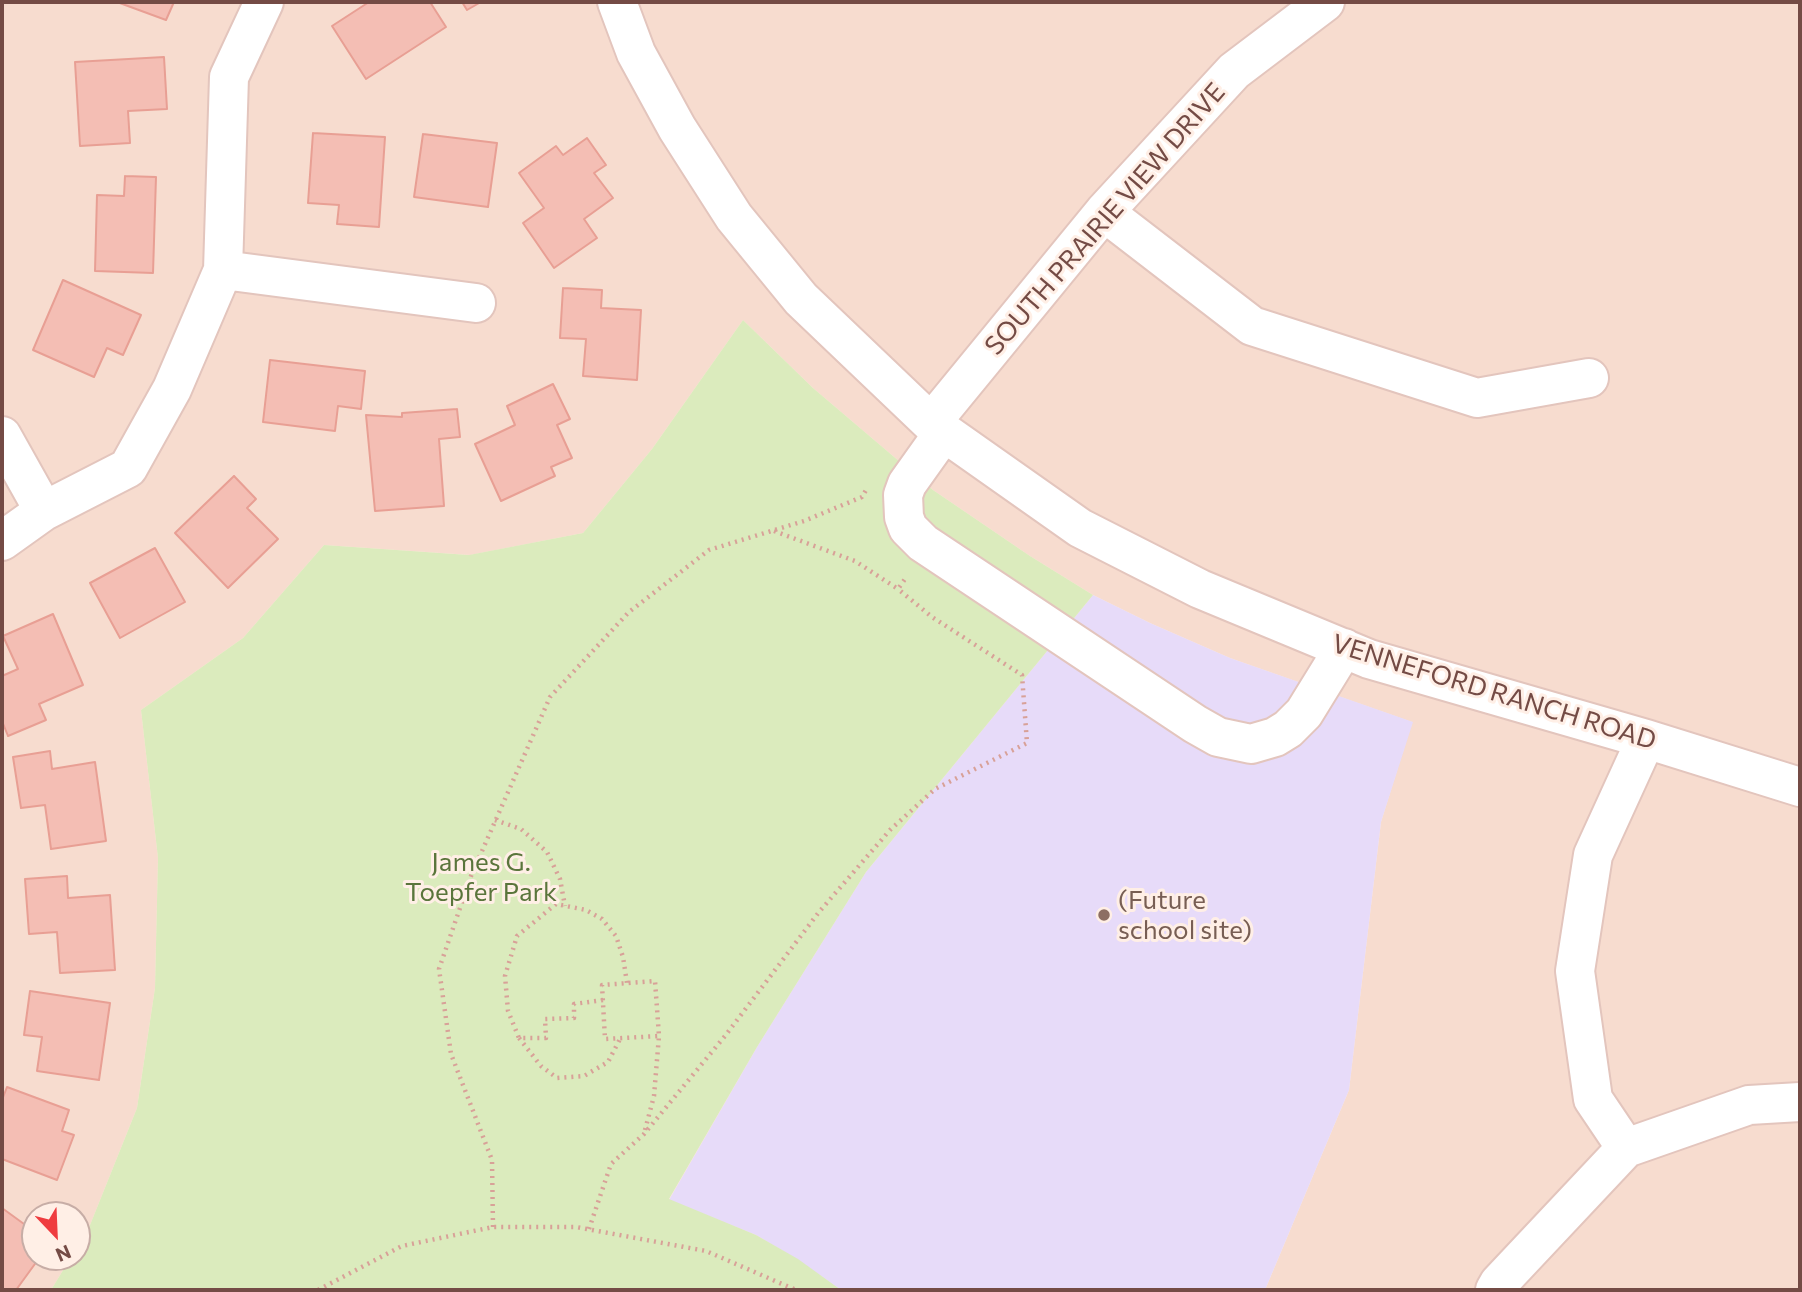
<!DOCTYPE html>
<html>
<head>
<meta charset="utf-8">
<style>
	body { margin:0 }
	#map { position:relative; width:1802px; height:1292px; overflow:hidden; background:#fdeade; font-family:Commissioner,sans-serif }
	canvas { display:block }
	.frame { position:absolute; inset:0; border:4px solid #744b45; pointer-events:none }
	.north { position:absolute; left:21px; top:1201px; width:70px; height:70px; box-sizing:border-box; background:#ffefe6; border:2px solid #c7ada6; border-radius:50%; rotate:157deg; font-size:19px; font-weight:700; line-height:28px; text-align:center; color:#744b45 }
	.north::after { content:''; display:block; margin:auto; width:24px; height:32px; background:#ef3c3f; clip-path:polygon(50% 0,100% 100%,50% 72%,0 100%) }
</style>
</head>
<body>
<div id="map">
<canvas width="1802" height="1292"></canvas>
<div class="frame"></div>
<div class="north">N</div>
</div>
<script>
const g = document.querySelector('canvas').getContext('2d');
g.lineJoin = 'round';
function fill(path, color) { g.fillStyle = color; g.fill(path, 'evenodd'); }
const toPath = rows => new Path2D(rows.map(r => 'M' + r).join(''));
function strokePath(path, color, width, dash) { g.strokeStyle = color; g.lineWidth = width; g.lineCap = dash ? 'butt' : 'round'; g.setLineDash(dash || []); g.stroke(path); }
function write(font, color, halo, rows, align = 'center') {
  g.font = font + ' Commissioner,sans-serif'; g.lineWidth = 6; g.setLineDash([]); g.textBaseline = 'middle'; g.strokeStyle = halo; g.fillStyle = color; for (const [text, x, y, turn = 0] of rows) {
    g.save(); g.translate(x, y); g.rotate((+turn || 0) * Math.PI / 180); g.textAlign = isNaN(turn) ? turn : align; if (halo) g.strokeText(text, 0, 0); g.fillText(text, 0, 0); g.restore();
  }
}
const residential = toPath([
	[2,2,1800,2,1800,1290,1265,1290,1349,1090,1381,822,1412,722,1230,658,1150,623,1093,595,1030,556,933,490,813,388,743,320,652,449,583,533,470,555,324,545,243,638,141,710,158,858,155,988,137,1108,88,1230,77,1248,77,1215,35,1215,35,1257,71,1257,51,1290,2,1290]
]);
const education = toPath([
	[1093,595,1150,623,1230,658,1413,722,1381,822,1349,1090,1265,1290,841,1290,798,1260,756,1235,669,1200,757,1047,866,872]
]);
const green = toPath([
	[743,320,813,388,933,490,1030,556,1093,595,866,872,757,1047,669,1199,756,1235,798,1259,841,1290,51,1290,71,1257,77,1257,77,1248,88,1230,137,1108,155,988,158,858,141,710,243,638,324,545,469,555,583,533,652,449]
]);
const building = toPath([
	[117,2,174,2,166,20,117,2],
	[369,2,430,2,446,27,366,79,332,26,369,2],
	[462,2,481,2,467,10,462,2],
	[164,57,167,109,128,111,130,143,80,146,75,62,164,57],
	[313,133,385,137,379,227,337,224,339,205,308,203,313,133],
	[423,134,497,143,488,207,414,197,423,134],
	[587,138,606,165,594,173,613,198,584,219,597,238,554,268,523,223,544,208,519,173,556,146,563,155,587,138],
	[125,176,156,177,153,273,95,271,97,195,124,196,125,176],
	[63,280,141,315,123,355,107,348,94,377,33,350,63,280],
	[563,288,602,290,601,308,641,310,637,380,583,376,586,339,560,338,563,288],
	[270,360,365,371,361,409,338,406,335,431,263,422,270,360],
	[553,384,570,419,557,425,572,458,551,467,555,476,501,501,475,444,515,425,507,406,553,384],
	[457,409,460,437,439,439,444,506,375,511,366,415,402,417,402,413,457,409],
	[234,476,256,499,247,508,278,539,228,588,175,533,234,476],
	[155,548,185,602,120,638,90,583,155,548],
	[53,614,83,685,39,704,46,720,8,736,2,721,2,676,18,669,3,636,53,614],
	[50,751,52,769,95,762,106,841,51,849,45,805,21,808,13,757,50,751],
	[67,876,68,898,110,895,115,970,60,973,57,932,29,934,25,879,67,876],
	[30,991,110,1003,99,1080,37,1071,42,1037,24,1035,30,991],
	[7,1087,69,1110,62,1131,74,1135,57,1180,2,1159,2,1100,7,1087],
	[2,1208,35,1232,35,1257,40,1257,16,1290,2,1290,2,1208]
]);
const path = toPath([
	[774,531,855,561,898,589,907,576],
	[495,820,521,829,547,852,560,879,565,906],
	[603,1000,574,1004,574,1018,545,1019,546,1038,519,1038,508,1011,505,976,517,936,556,904,586,910,602,919,616,936,623,957,627,983],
	[519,1038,541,1066,557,1078,584,1076,608,1062,620,1039],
	[645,1130,654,1096,659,1036,655,981,602,985,605,1039,659,1036],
	[493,1227,492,1160,451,1054,439,969,471,876,550,697,629,612,709,550,804,521,862,497,866,490],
	[589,1229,611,1164,644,1134,725,1036,819,912,890,830,935,789,1027,743,1022,675,932,617,898,589],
	[318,1290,402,1246,493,1227,576,1227,706,1251,796,1290]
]);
const minor = toPath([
	[617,2,636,53,677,128,734,217,801,299,931,423,1080,528,1200,589,1369,659,1646,739,1800,787],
	[1104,212,1252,326,1477,398,1589,378],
	[223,270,476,303],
	[931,423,1104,212,1234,71,1325,2],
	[944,432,907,484,903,495,904,517,908,528,923,543,1195,724,1218,737,1251,744,1275,737,1288,729,1304,713,1344,648],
	[2,436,44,511],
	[2,541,44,511,128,468,172,389,223,270,229,77,264,2],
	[1626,1148,1593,1099,1575,971,1593,855,1646,739],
	[1495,1290,1499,1283,1626,1148,1749,1105,1800,1102]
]);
const markers = [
	[1104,915,7,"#8d6e63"]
];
const streetNames = [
	["SOUTH PRAIRIE VIEW DRIVE",1105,219,-49],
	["VENNEFORD RANCH ROAD",1494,692,17]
];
const parkNames = [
	["James G.",481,862],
	["Toepfer Park",481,892]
];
const educationNames = [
	["(Future",1118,900],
	["school site)",1118,930]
];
fill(residential, '#f7dccf');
fill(education, '#e7dbf9');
fill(green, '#dbebbd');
fill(building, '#f4beb4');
strokePath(building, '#e89f94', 2);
strokePath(minor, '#e3c5bd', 42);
strokePath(path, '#d8a198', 4.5, [2, 5]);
strokePath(minor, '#fff', 38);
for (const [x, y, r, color] of markers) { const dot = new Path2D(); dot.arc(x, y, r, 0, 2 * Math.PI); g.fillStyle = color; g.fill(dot); strokePath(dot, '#ffefe6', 2.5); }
write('26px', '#744b45', '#ffefe6', streetNames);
write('26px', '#5a753b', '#ffefe6', parkNames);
write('26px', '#785e54', '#ffefe6', educationNames, 'left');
</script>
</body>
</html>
